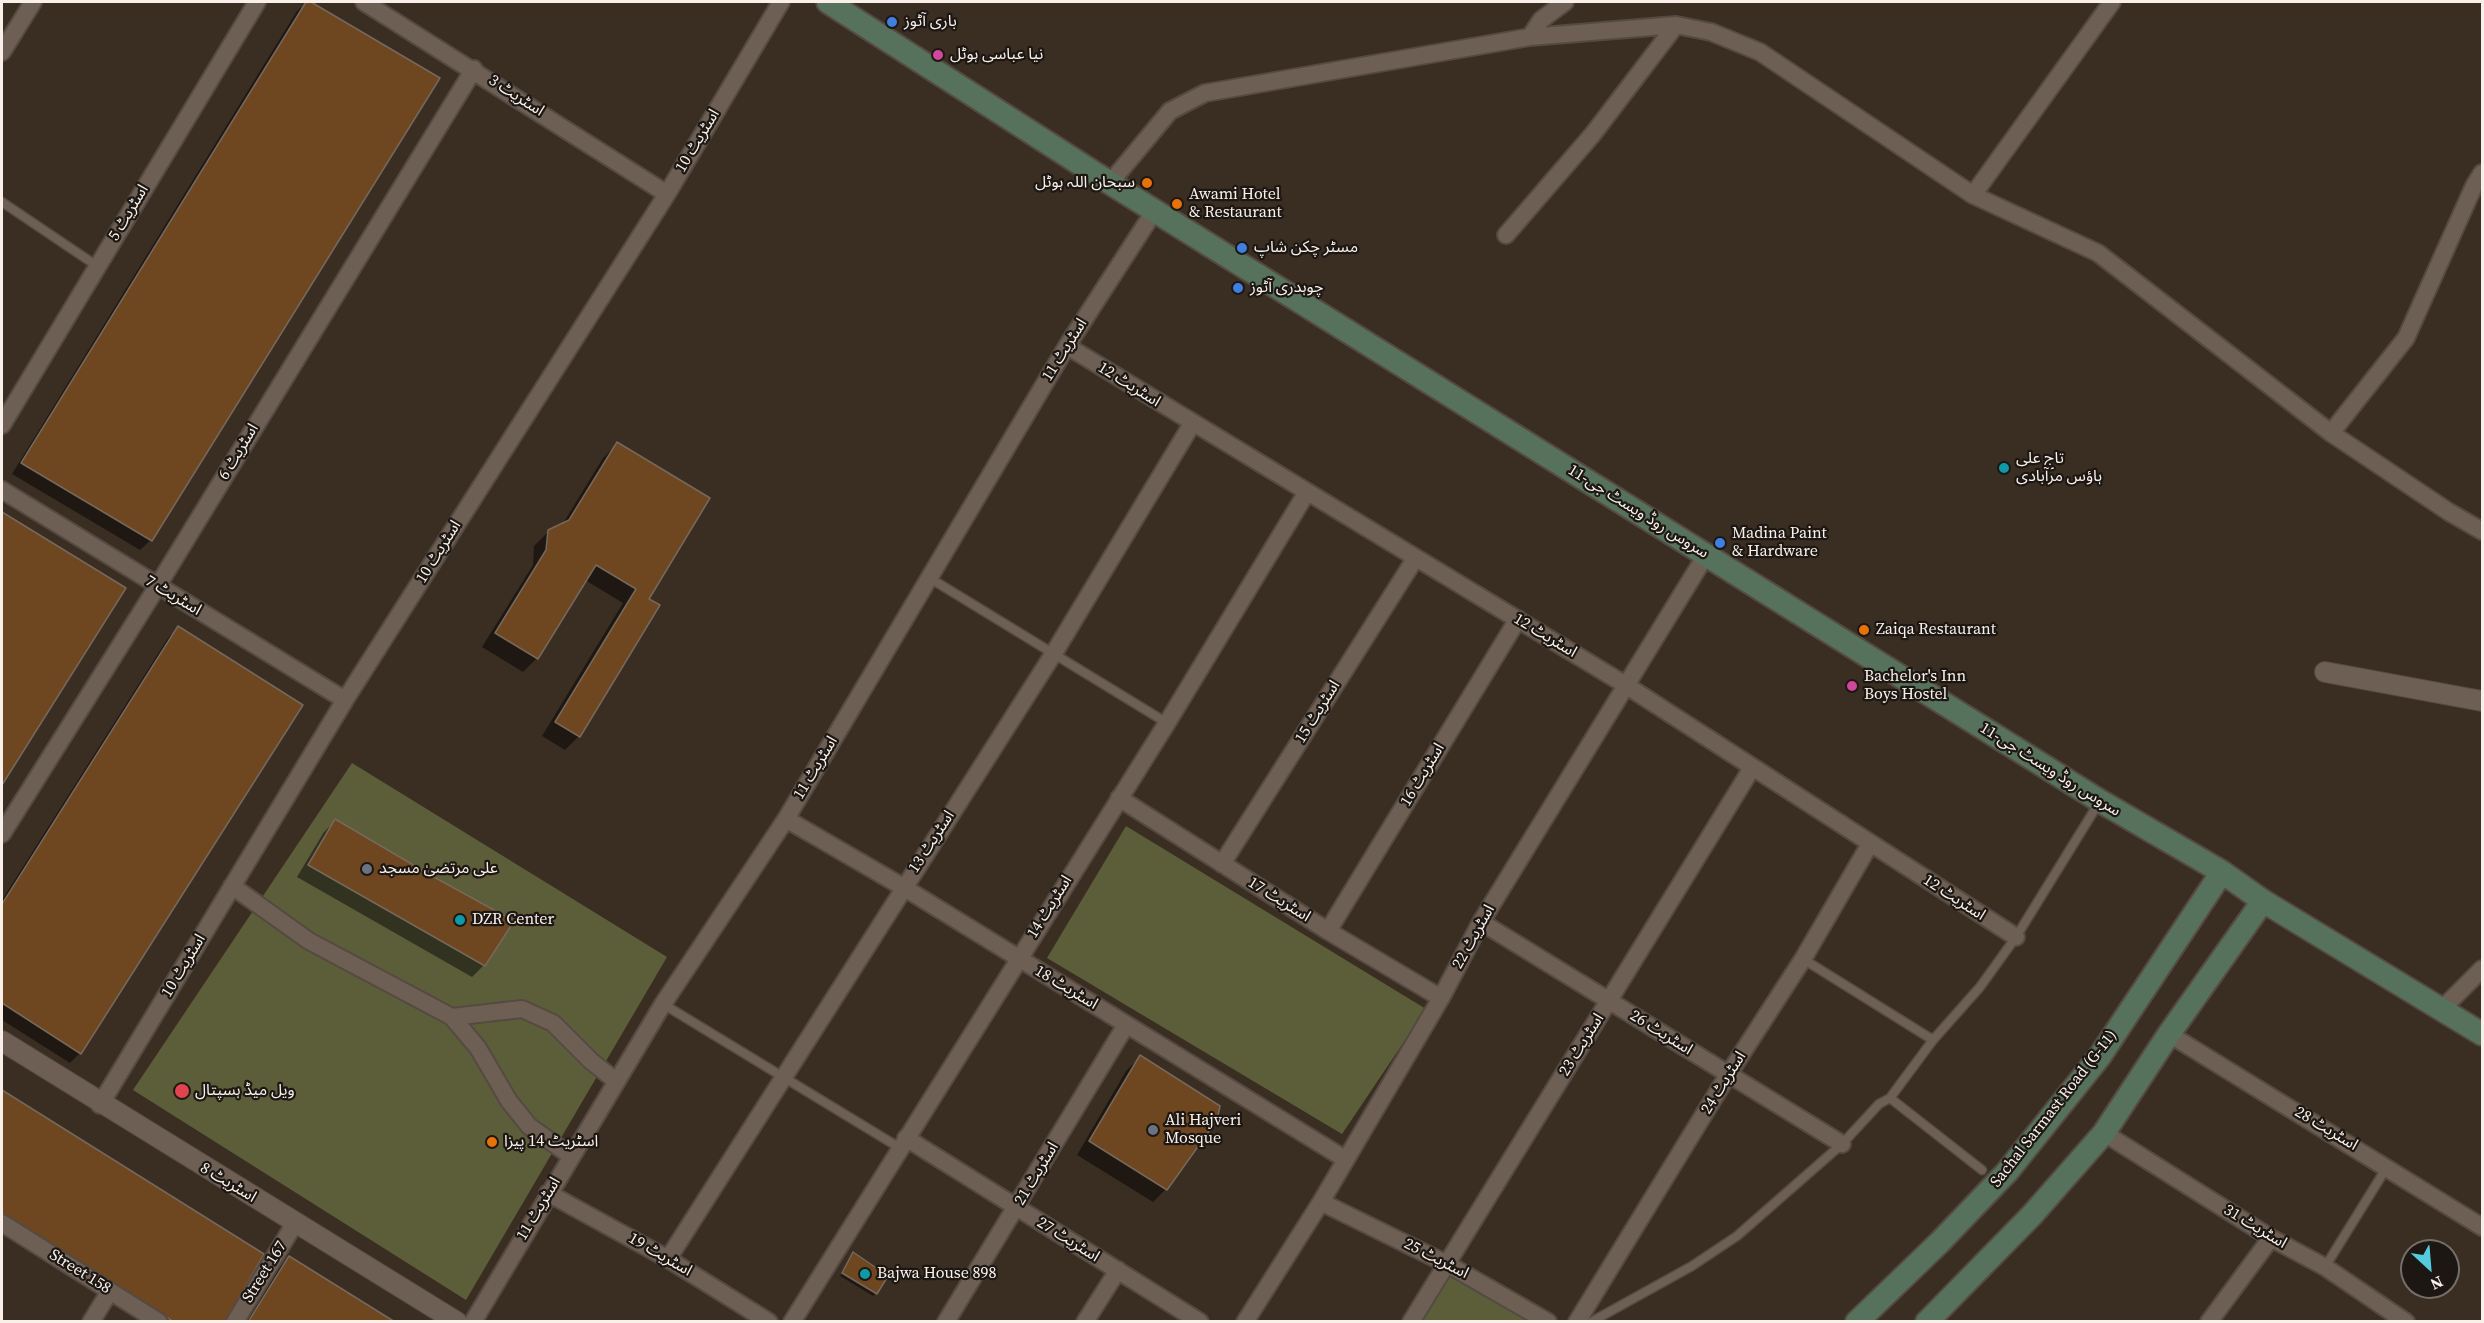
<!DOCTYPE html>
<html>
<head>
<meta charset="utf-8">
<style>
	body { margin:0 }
	#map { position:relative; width:2484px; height:1323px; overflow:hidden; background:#3a2e23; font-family:"Source Serif 4",serif }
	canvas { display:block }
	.frame { position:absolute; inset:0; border:3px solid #f8f0e9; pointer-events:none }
	.north { position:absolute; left:2400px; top:1239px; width:60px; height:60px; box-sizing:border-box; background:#1d1713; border:2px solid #756e69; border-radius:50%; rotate:154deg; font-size:16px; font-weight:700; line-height:24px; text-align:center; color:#f8f0e9 }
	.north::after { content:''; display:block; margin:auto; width:21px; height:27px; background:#54cadd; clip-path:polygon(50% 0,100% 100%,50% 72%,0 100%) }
</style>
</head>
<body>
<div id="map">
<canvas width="2484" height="1323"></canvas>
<div class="frame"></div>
<div class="north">N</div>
</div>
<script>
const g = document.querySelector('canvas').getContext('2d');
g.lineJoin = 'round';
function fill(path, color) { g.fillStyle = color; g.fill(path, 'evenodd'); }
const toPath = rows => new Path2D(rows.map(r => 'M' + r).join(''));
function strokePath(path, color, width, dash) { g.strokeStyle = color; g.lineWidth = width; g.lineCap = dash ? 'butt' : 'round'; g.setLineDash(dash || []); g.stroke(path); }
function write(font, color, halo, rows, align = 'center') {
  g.font = font + ' "Source Serif 4","Noto Sans Arabic",serif'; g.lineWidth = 4.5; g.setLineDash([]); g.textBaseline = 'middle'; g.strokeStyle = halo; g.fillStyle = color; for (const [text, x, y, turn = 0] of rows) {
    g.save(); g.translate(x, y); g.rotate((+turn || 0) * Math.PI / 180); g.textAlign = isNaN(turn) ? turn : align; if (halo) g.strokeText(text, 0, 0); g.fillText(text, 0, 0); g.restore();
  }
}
const green = toPath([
	[352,763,667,957,466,1300,133,1090],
	[1126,826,1426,1009,1342,1134,1047,958],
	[1448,1269,1535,1322,1415,1322]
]);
const shadow = toPath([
	[307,2,438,78,151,540,140,550,12,474,297,11],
	[617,444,647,599,579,736,565,750,542,736,623,603,585,580,537,658,523,672,482,647,533,565,534,546,549,531,562,525,603,458],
	[2,514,124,589,2,782],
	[178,628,80,1053,70,1063,2,1020,2,900,168,638],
	[336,820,512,922,484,965,472,977,297,877,324,832],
	[1140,1057,1166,1189,1153,1202,1077,1155,1126,1071],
	[2,1092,262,1254,224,1322,151,1322,2,1226],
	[853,1254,876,1293,873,1296,840,1276],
	[289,1258,392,1322,245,1322,279,1268]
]);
const building = toPath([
	[306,2,311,2,440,78,152,541,21,463,306,2],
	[617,442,710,498,649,599,660,605,580,737,555,722,636,589,596,565,538,659,495,633,546,550,548,530,569,520,617,442],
	[2,512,126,588,2,785,2,512],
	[178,626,303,705,81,1054,2,1003,2,904,178,626],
	[335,819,432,876,514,921,485,966,308,865,335,819],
	[1140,1055,1220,1106,1217,1120,1167,1190,1089,1141,1140,1055],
	[2,1090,264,1254,225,1322,174,1322,2,1213,2,1090],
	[853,1252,888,1276,877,1294,842,1273,853,1252],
	[289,1256,395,1322,248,1322,289,1256]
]);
const service = toPath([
	[2,202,97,266],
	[928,577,1167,723],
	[1803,959,1933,1040],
	[663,1004,900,1148],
	[1890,1098,1982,1170],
	[2325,1267,2387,1167],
	[1591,1322,1692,1266,1737,1236,1842,1144,1879,1104,1890,1098,1933,1040,1980,987,2016,937,2100,801]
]);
const minor = toPath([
	[364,2,667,194],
	[1530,37,1541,20,1565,2],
	[2,52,33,2],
	[1110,183,1170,111,1205,93,1530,37,1676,25,1711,32,1760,52,1973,195,2098,253,2331,433,2449,512,2482,531],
	[1973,195,2112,2],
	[1506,235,1593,134,1676,25],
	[1067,346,1624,684,2016,937],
	[2,425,257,2],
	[2331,433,2406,338,2474,186,2482,173],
	[2,490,345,700],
	[1119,798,1328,931,1441,998],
	[786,819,903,887,1345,1159],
	[2,834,157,587,474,69],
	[1222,864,1415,559],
	[232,886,309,941,452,1017,478,1048,509,1101,529,1126,571,1156],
	[1481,922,1842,1144],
	[1328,931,1518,619],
	[2442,1009,2482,969],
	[452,1017,522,1009,553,1023,591,1061,616,1081],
	[2169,1034,2482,1227],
	[100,1105,345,700,667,194,781,2],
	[2104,1133,2271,1238,2325,1267,2406,1322],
	[906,1138,1200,1322],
	[548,1193,668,1259,769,1322],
	[1321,1202,1447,1264,1548,1322],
	[2,1223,159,1322],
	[668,1259,1054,653,1192,424],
	[91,1322,110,1291],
	[235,1322,295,1223],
	[473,1322,663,1004,786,819,1067,346,1155,210],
	[792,1322,1167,723,1307,492],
	[946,1322,1126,1025],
	[1085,1322,1118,1270],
	[1245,1322,1321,1202,1441,998,1481,922,1706,555],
	[1411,1322,1752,768],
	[1577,1322,1728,1075,1803,959,1870,844],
	[2209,1322,2271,1238]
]);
const tertiary = toPath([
	[2325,672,2482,701],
	[2,1041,457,1322]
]);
const secondary = toPath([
	[828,2,1110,183,2100,801,2222,872,2263,901,2482,1034],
	[1857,1322,1940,1242,2007,1172,2100,1056,2222,872],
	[1927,1322,2032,1215,2104,1133,2169,1034,2263,901]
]);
const markers = [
	[892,22,6,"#3f7fe0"],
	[938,55,6,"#d1479c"],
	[1147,183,6,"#e8710a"],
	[1177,204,6,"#e8710a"],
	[1242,248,6,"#3f7fe0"],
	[1238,288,6,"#3f7fe0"],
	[2004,468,6,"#0f9aa8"],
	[1720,543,6,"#3f7fe0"],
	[1864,630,6,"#e8710a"],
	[1852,686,6,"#d1479c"],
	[367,869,6,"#6b7280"],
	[460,920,6,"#0f9aa8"],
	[182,1091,8,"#e0444e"],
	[1153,1130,6,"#6b7280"],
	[492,1142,6,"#e8710a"],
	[865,1274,6,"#0f9aa8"]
];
const poiNames = [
	["باری آٹوز",904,22],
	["نیا عباسی ہوٹل",950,55],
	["سبحان اللہ ہوٹل",1135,183,"right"],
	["Awami Hotel",1189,195],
	["& Restaurant",1189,213],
	["مسٹر چکن شاپ",1254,248],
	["چوہدری آٹوز",1250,288],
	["تاج علی",2016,459],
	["ہاؤس مرآبادی",2016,477],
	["Madina Paint",1732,534],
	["& Hardware",1732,552],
	["Zaiqa Restaurant",1876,630],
	["Bachelor's Inn",1864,677],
	["Boys Hostel",1864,695],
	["علی مرتضیٰ مسجد",379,869],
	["DZR Center",472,920],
	["ویل میڈ ہسپتال",195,1091],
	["Ali Hajveri",1165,1121],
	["Mosque",1165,1139],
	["اسٹریٹ 14 پیزا",504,1142],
	["Bajwa House 898",877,1274]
];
const streetNames = [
	["اسٹریٹ 3",516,96,33],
	["اسٹریٹ 10",698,141,-59],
	["اسٹریٹ 5",129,213,-59],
	["اسٹریٹ 11",1065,350,-58],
	["اسٹریٹ 12",1129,385,32],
	["اسٹریٹ 6",239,452,-59],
	["سروس روڈ ویسٹ جی-11",1638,512,32],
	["اسٹریٹ 10",439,552,-58],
	["اسٹریٹ 7",173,596,31],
	["اسٹریٹ 12",1545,636,31],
	["اسٹریٹ 15",1318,712,-58],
	["اسٹریٹ 11",816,768,-59],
	["سروس روڈ ویسٹ جی-11",2050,770,32],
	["اسٹریٹ 16",1423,775,-59],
	["اسٹریٹ 13",932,842,-57],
	["اسٹریٹ 12",1954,898,33],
	["اسٹریٹ 17",1279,900,32],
	["اسٹریٹ 14",1050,907,-58],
	["اسٹریٹ 22",1474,937,-61],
	["اسٹریٹ 10",184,966,-59],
	["اسٹریٹ 18",1066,988,31],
	["اسٹریٹ 26",1661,1033,32],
	["اسٹریٹ 23",1582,1045,-58],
	["اسٹریٹ 24",1724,1083,-58],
	["Sachal Sarmast Road (G-11)",2054,1109,-52],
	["اسٹریٹ 28",2326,1129,31],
	["اسٹریٹ 21",1037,1174,-59],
	["اسٹریٹ 8",228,1183,31],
	["اسٹریٹ 11",539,1209,-59],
	["اسٹریٹ 31",2255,1227,31],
	["اسٹریٹ 27",1068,1240,32],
	["اسٹریٹ 19",660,1255,30],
	["اسٹریٹ 25",1436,1259,27],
	["Street 158",80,1272,32],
	["Street 167",265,1272,-58]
];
fill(green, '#5c5e3a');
fill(shadow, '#0007');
fill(building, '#6e461f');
strokePath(building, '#76685c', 1.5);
strokePath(service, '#554a41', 11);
strokePath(minor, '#554a41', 20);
strokePath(tertiary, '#554a41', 22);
strokePath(secondary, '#554a41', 26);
strokePath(service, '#6d5f54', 8);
strokePath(minor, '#6d5f54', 16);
strokePath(tertiary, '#6d5f54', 20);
strokePath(secondary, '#57725c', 22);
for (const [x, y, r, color] of markers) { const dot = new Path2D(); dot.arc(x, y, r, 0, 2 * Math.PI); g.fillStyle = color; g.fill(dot); strokePath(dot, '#1d1713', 2); }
write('16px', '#f8f0e9', '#1d1713', poiNames, 'left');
write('16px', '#f8f0e9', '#1d1713', streetNames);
</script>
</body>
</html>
